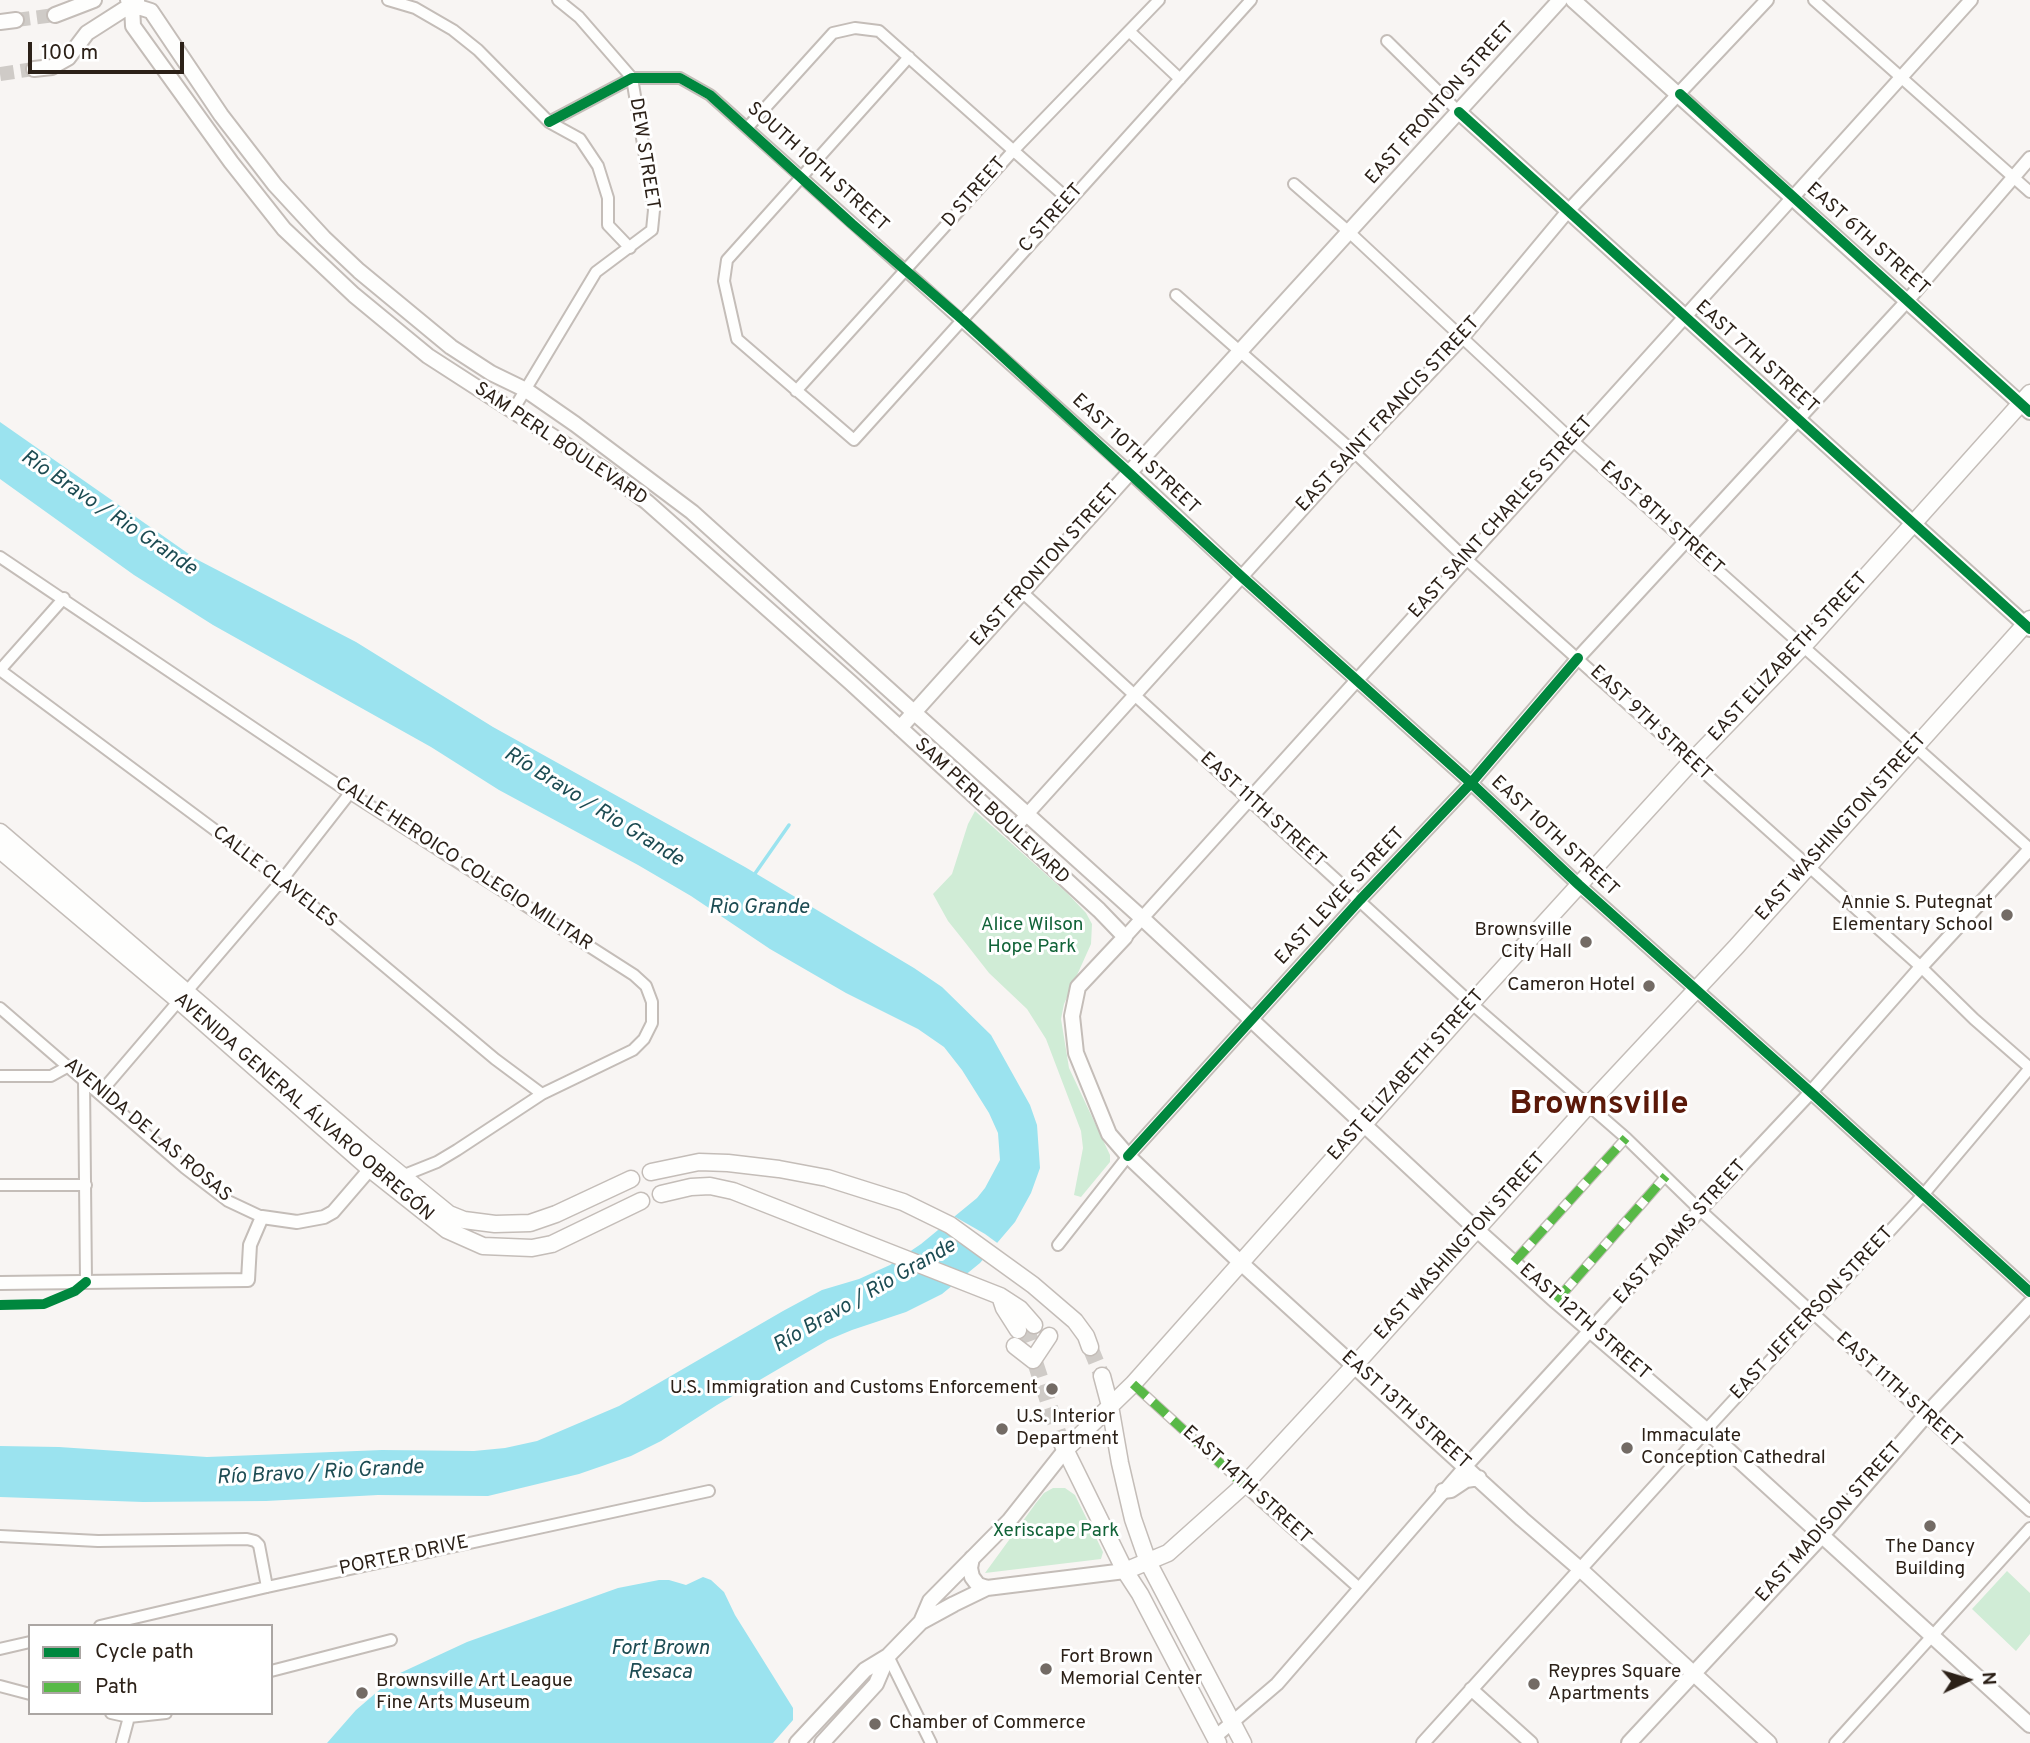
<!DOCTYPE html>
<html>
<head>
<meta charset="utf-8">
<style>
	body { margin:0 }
	#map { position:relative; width:2030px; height:1743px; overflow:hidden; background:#f8f5f3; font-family:Overpass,sans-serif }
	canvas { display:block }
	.legend { position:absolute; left:28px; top:1624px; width:245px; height:91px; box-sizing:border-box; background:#fff; border:2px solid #aba6a3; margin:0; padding:9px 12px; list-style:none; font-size:21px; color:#2c2118 }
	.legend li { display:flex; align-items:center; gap:14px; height:35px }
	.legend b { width:35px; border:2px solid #aba6a3 }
	.north { position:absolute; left:1932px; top:1645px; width:70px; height:70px; -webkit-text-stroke:5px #fff; paint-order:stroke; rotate:86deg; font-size:19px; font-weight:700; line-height:28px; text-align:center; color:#2c2118 }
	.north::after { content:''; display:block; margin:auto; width:24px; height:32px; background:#2c2118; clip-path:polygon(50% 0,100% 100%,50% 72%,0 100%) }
	.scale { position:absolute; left:28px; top:42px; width:156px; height:32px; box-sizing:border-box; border:4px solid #2c2118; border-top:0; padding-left:9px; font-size:21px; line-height:24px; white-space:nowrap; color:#2c2118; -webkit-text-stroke:5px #fff; paint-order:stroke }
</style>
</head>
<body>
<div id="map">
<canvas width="2030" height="1743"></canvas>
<ul class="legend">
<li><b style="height:9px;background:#00873e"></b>Cycle path</li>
<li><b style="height:9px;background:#58b947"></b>Path</li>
</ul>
<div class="north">N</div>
<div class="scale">100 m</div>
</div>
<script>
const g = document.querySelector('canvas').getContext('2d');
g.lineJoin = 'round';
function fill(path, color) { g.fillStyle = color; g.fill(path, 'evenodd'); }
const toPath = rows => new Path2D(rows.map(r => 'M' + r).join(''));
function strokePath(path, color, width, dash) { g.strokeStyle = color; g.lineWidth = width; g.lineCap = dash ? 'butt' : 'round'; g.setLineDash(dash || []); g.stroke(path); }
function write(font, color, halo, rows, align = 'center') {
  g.font = font + ' Overpass,sans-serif'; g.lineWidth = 6; g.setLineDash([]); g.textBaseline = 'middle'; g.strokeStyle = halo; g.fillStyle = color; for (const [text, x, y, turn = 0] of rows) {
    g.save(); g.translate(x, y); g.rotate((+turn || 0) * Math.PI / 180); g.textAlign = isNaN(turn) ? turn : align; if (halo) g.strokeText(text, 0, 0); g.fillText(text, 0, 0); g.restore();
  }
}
const green = toPath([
	[975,811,1068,894,1086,913,1092,924,1091,944,1064,1004,1061,1019,1069,1068,1110,1155,1110,1162,1081,1197,1074,1195,1083,1148,1081,1131,1046,1039,1027,1009,989,973,964,941,948,921,933,894,952,874,968,824],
	[1053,1488,1065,1488,1075,1495,1103,1552,1101,1559,985,1573,1036,1503,1044,1493],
	[2007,1571,2030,1593,2030,1634,2016,1651,1972,1609]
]);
const water = toPath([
	[0,422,196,559,356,642,493,727,745,867,914,968,942,987,991,1035,1030,1105,1037,1125,1040,1168,1031,1193,1015,1222,980,1263,942,1294,906,1312,852,1330,828,1340,717,1405,661,1441,631,1456,579,1474,488,1496,378,1495,266,1501,143,1502,0,1497,0,1446,59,1447,207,1457,382,1450,474,1451,505,1448,537,1441,619,1406,783,1311,822,1290,859,1279,890,1265,921,1244,977,1198,985,1188,1000,1160,998,1133,989,1113,962,1070,944,1047,918,1029,846,993,770,949,691,896,638,865,499,790,431,747,213,625,134,575,0,479],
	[703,1577,711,1580,724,1592,735,1615,793,1708,793,1720,773,1743,327,1743,356,1710,398,1674,467,1642,618,1588,659,1580,669,1580,686,1585]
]);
const pier = toPath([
	[950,1214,985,1234,1000,1245,989,1258,936,1226]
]);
const stream = toPath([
	[754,875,789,825]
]);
const secondaryTunnel = toPath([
	[16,20,55,15],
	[0,74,34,69]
]);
const primaryTunnel = toPath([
	[1026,1328,1031,1341],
	[1090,1347,1102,1376],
	[1035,1362,1061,1441]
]);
const pedestrian = toPath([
	[1514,1262,1626,1138],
	[1556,1301,1666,1176],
	[1133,1384,1244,1485]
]);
const minor = toPath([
	[388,0,415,8,453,30,478,50,549,122,580,139,598,166,608,198,608,225,630,248],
	[1814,0,2030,192],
	[1129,31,1180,79],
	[1387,41,1459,112],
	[909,57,727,260,724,281,737,339,854,440,1251,0],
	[549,122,632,78,680,78,710,95,1130,472],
	[747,128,833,33,855,28,879,31,1069,200],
	[1294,184,1349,232,1573,441,2030,849],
	[1176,295,1354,452,1466,559,1921,967,1974,1019,2030,1068],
	[796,391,1013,151,1159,0],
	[512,412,596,272,652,230,654,210,632,78,579,17,558,0],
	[0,557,350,793,634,975,646,986,652,1002,652,1023,644,1039,633,1050,542,1094,457,1150,437,1162,402,1176],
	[1022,592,1472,1004,1626,1138,1700,1210,2030,1511],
	[0,670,282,880,495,1059,542,1094],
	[0,670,64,598],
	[0,1008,185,1168,228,1201,262,1217],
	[0,1076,51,1076,69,1066],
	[84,1080,86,1282],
	[100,1093,282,880,350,793],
	[0,1185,86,1185],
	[1058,1245,1128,1156],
	[1706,1430,1923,1195,2030,1068],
	[1244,1485,1359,1588],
	[0,1536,98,1541,247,1539,255,1541,259,1545,267,1587],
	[100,1626,267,1587,709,1491],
	[0,1649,30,1642],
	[888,1656,931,1743],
	[271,1671,391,1640],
	[0,1686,30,1694],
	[111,1713,129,1717],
	[122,1743,129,1717,166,1713],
	[1835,1743,2030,1528]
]);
const tertiary = toPath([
	[1130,472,1242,577,1471,783,1579,885,1815,1096,2030,1292],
	[1012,831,1354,452,1463,337,1568,211,1767,0],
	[1125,937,1971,0],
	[1128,1156,1360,900,1471,783,1578,658,1907,301,2030,158],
	[0,1283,248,1280,250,1245,262,1217,297,1222,324,1217,333,1212,370,1169],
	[1471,1689,1531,1743],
	[1215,1737,1277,1684,1466,1466,1700,1210,1811,1092,1921,967,2030,849],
	[1423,1743,1706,1430]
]);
const secondary = toPath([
	[128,0,132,5,133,26,231,162,284,229,354,295,428,356,603,469,647,502,850,682,1099,910,1125,937,1078,987,1072,1016,1076,1053,1109,1134,1128,1156,1240,1262,1522,1519,1580,1569,1769,1743],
	[1573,0,2030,412],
	[132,5,151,11,221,115,275,185,324,238,359,271,451,347,491,373,526,390,575,424,692,512,1142,918,1476,1229,1556,1301,1706,1430,2030,1725],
	[55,15,94,0],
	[0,22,16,20],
	[34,69,52,67,68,58,87,33,137,1],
	[1459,112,2030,629],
	[900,728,1130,472,1560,0],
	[1443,1491,1451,1490,1466,1480,1479,1478],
	[972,1558,970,1568,972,1577,978,1585,987,1588],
	[921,1622,930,1601,1009,1521,1066,1449],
	[797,1743,865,1670,888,1656,921,1622,954,1604,987,1588,1125,1571],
	[822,1743,876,1684,888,1656],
	[1629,1743,1817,1541,1925,1416,2030,1304]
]);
const primary = toPath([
	[0,832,367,1147,449,1214,464,1220,495,1224,530,1223,556,1214,631,1179],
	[0,850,179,1001,370,1169,447,1230,483,1246,532,1248,552,1244,641,1201],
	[651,1172,699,1162,728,1163,779,1169,827,1178,903,1202,950,1225,1033,1285,1075,1321,1086,1336,1090,1347],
	[661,1194,691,1187,710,1186,733,1191,1000,1296,1020,1309,1034,1325],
	[1000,1296,1004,1308,1018,1330],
	[1015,1346,1033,1360],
	[1033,1360,1049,1336],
	[1102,1376,1110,1406,1120,1463,1133,1519,1148,1562,1243,1743],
	[1061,1441,1125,1571,1140,1594,1218,1743],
	[1066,1449,1133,1384,1478,996,1691,762,1810,639,2030,393],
	[1125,1571,1168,1553,1244,1485,1354,1366,1594,1099,1736,947,2030,619]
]);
const quiet = toPath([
	[1514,1262,1626,1138],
	[1556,1301,1666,1176],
	[1133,1384,1244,1485]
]);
const cycleway = toPath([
	[1680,94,2030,412],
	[1459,112,2030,629],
	[549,122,632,78,680,78,710,95,852,224,963,320,1242,577,1471,783,1579,885,1815,1096,2030,1292],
	[1128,1156,1360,900,1471,783,1578,658],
	[0,1305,44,1304,75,1291,86,1282]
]);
const markers = [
	[2007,915,7,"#736b65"],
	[1586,942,7,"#736b65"],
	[1649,986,7,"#736b65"],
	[1052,1389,7,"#736b65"],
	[1002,1429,7,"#736b65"],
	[1627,1448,7,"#736b65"],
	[1930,1526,7,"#736b65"],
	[1046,1669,7,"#736b65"],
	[1534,1684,7,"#736b65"],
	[362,1693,7,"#736b65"],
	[875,1724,7,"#736b65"]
];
const streetNames = [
	["EAST FRONTON STREET",1441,104,-48],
	["DEW STREET",643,154,81],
	["SOUTH 10TH STREET",817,168,42],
	["D STREET",975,193,-49],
	["C STREET",1052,219,-48],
	["EAST 6TH STREET",1867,240,42],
	["EAST 7TH STREET",1756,358,42],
	["EAST SAINT FRANCIS STREET",1389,415,-47],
	["SAM PERL BOULEVARD",560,445,34],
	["EAST 10TH STREET",1135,455,43],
	["EAST SAINT CHARLES STREET",1502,518,-48],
	["EAST 8TH STREET",1661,519,42],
	["EAST FRONTON STREET",1046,566,-48],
	["EAST ELIZABETH STREET",1789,658,-47],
	["EAST 9TH STREET",1650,724,43],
	["EAST 11TH STREET",1262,811,42],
	["SAM PERL BOULEVARD",991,812,43],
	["EAST WASHINGTON STREET",1842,828,-48],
	["EAST 10TH STREET",1554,837,43],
	["CALLE HEROICO COLEGIO MILITAR",463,865,33],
	["CALLE CLAVELES",274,878,38],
	["EAST LEVEE STREET",1341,897,-47],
	["EAST ELIZABETH STREET",1407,1076,-48],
	["AVENIDA GENERAL ÁLVARO OBREGÓN",303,1108,41],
	["AVENIDA DE LAS ROSAS",147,1131,40],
	["EAST ADAMS STREET",1681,1233,-48],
	["EAST WASHINGTON STREET",1461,1247,-48],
	["EAST JEFFERSON STREET",1813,1314,-47],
	["EAST 12TH STREET",1584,1323,41],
	["EAST 11TH STREET",1898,1391,42],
	["EAST 13TH STREET",1405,1411,42],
	["EAST 14TH STREET",1246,1486,42],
	["EAST MADISON STREET",1830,1523,-48],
	["PORTER DRIVE",404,1557,-12]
];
const poiNames = [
	["Annie S. Putegnat",1993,904,"right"],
	["Elementary School",1993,926,"right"],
	["Brownsville",1572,931,"right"],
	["City Hall",1572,953,"right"],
	["Cameron Hotel",1635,986,"right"],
	["U.S. Immigration and Customs Enforcement",1038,1389,"right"],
	["U.S. Interior",1016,1418],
	["Department",1016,1440],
	["Immaculate",1641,1437],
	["Conception Cathedral",1641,1459],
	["The Dancy",1930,1548,"center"],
	["Building",1930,1570,"center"],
	["Fort Brown",1060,1658],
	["Memorial Center",1060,1680],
	["Reypres Square",1548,1673],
	["Apartments",1548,1695],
	["Brownsville Art League",376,1682],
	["Fine Arts Museum",376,1704],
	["Chamber of Commerce",889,1724]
];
const parkNames = [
	["Alice Wilson",1032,926],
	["Hope Park",1032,948],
	["Xeriscape Park",1056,1532]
];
const waterNames = [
	["Río Bravo / Rio Grande",108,514,34],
	["Río Bravo / Rio Grande",593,808,32],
	["Rio Grande",759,909],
	["Río Bravo / Rio Grande",865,1297,-30],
	["Río Bravo / Rio Grande",320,1474,-3],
	["Fort Brown",660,1650],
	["Resaca",660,1674]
];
const townNames = [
	["Brownsville",1599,1106]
];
fill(green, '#d0ecd6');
fill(water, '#9be3ef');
fill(pier, '#f8f5f3');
strokePath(stream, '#9be3ef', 3.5);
strokePath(secondaryTunnel, '#cfcbc7', 14, [14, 7]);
strokePath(primaryTunnel, '#cfcbc7', 16, [16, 8]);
strokePath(pedestrian, '#c4bdb8', 11);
strokePath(minor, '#c4bdb8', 14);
strokePath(tertiary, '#c4bdb8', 16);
strokePath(secondary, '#c4bdb8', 18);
strokePath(primary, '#c4bdb8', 19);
strokePath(pedestrian, '#fefefd', 8);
strokePath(minor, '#fefefd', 10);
strokePath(tertiary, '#fefefd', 12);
strokePath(secondary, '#fefefd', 14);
strokePath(primary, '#fefefd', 16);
strokePath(quiet, '#58b947', 9, [18, 9]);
strokePath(cycleway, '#00873e', 10);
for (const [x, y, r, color] of markers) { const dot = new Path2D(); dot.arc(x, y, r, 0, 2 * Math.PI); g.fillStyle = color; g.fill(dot); strokePath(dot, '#fff', 2.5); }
write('19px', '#2c2118', '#fff', streetNames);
write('19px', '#2c2118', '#fff', poiNames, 'left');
write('19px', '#116338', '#fff', parkNames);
write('italic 21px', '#1d4c53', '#fff', waterNames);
write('bold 33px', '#5b1909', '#fff', townNames);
</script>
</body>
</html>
